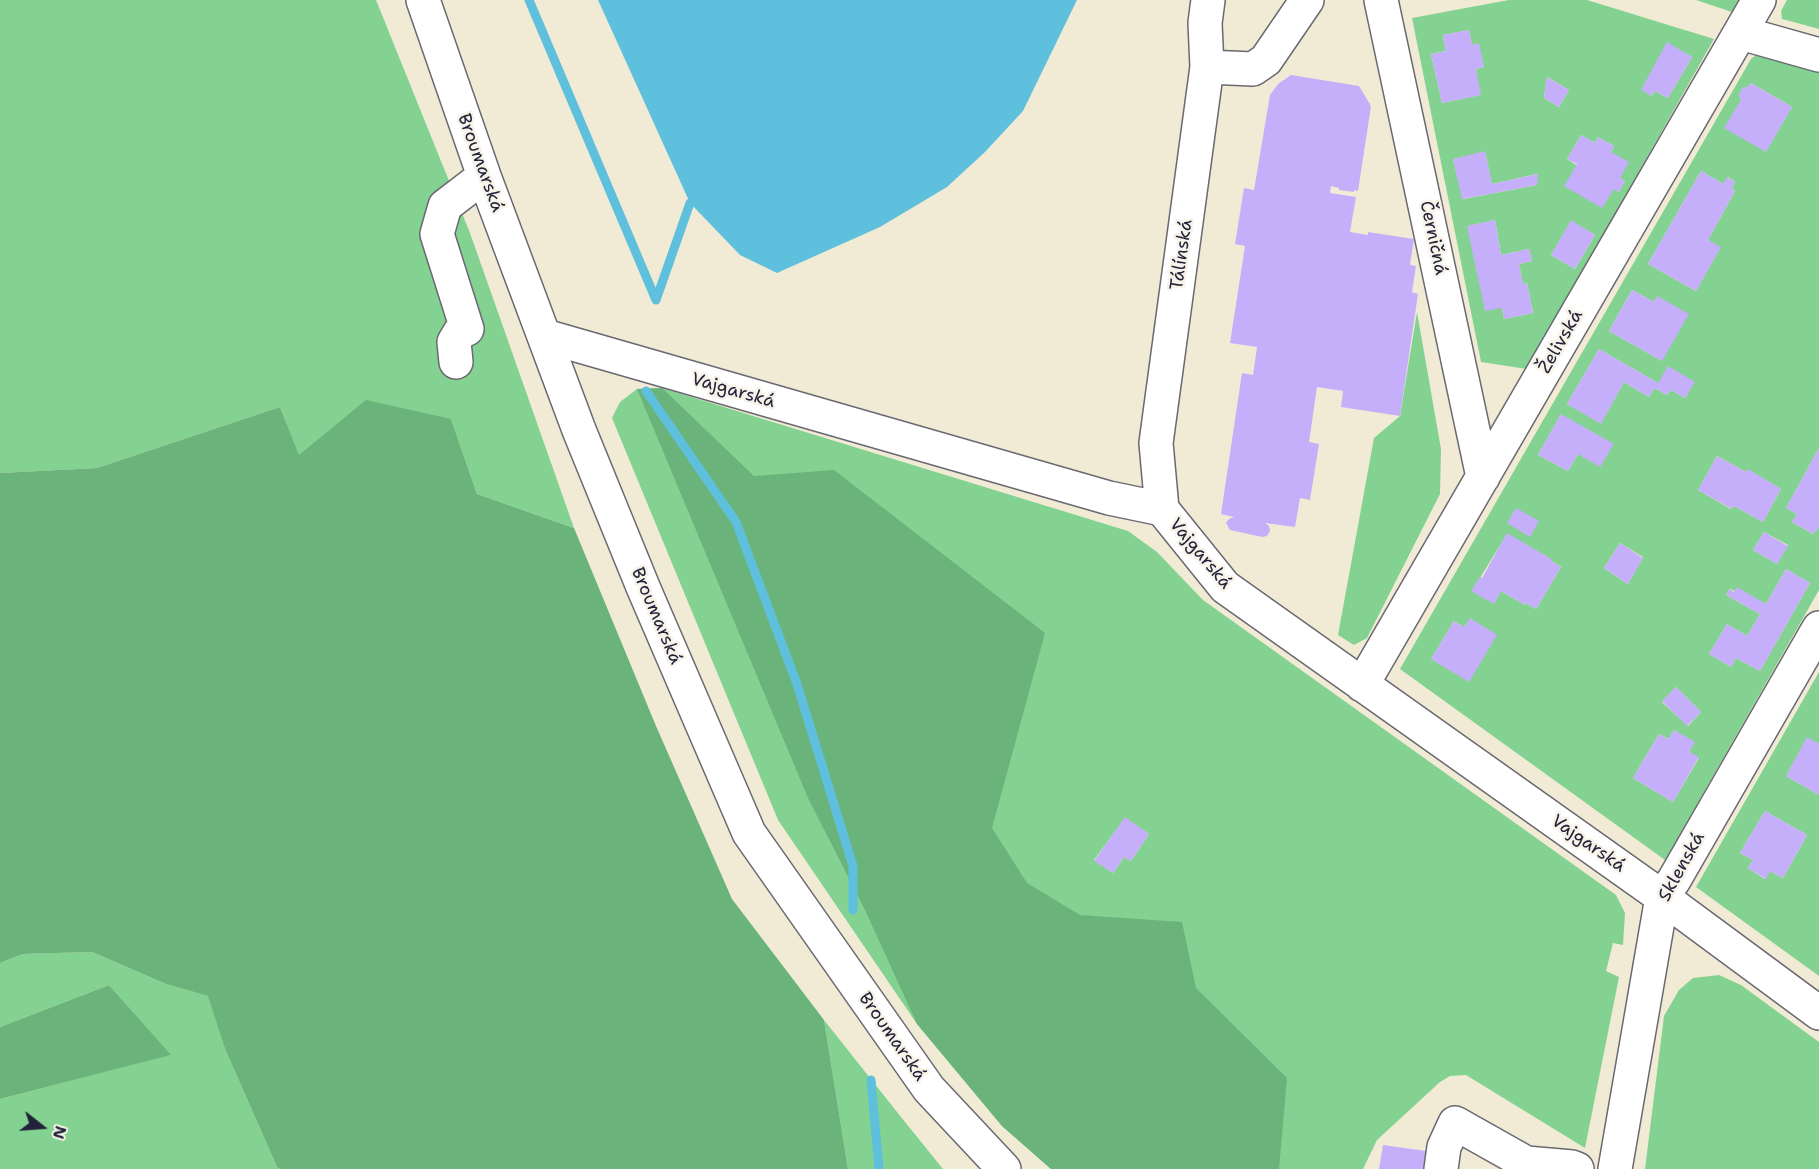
<!DOCTYPE html>
<html>
<head>
<meta charset="utf-8">
<style>
	body { margin:0 }
	#map { position:relative; width:1819px; height:1169px; overflow:hidden; background:#f1ebd5; font-family:"Shantell Sans",sans-serif }
	canvas { display:block }
	.north { position:absolute; left:12px; top:1097px; width:60px; height:60px; -webkit-text-stroke:4px #f7f3e8; paint-order:stroke; rotate:107deg; font-size:16px; font-weight:700; line-height:24px; text-align:center; color:#22223b }
	.north::after { content:''; display:block; margin:auto; width:21px; height:27px; background:#22223b; clip-path:polygon(50% 0,100% 100%,50% 72%,0 100%) }
</style>
</head>
<body>
<div id="map">
<canvas width="1819" height="1169"></canvas>
<div class="north">N</div>
</div>
<script>
const g = document.querySelector('canvas').getContext('2d');
g.lineJoin = 'round';
function fill(path, color) { g.fillStyle = color; g.fill(path, 'evenodd'); }
const toPath = rows => new Path2D(rows.map(r => 'M' + r).join(''));
function strokePath(path, color, width, dash) { g.strokeStyle = color; g.lineWidth = width; g.lineCap = dash ? 'butt' : 'round'; g.setLineDash(dash || []); g.stroke(path); }
function write(font, color, halo, rows, align = 'center') {
  g.font = font + ' "Shantell Sans",sans-serif'; g.lineWidth = 5; g.setLineDash([]); g.textBaseline = 'middle'; g.strokeStyle = halo; g.fillStyle = color; for (const [text, x, y, turn = 0] of rows) {
    g.save(); g.translate(x, y); g.rotate((+turn || 0) * Math.PI / 180); g.textAlign = isNaN(turn) ? turn : align; if (halo) g.strokeText(text, 0, 0); g.fillText(text, 0, 0); g.restore();
  }
}
const green = toPath([
	[0,0,376,0,470,233,574,528,477,494,451,419,299,456,280,407,97,468,0,473],
	[1509,0,1587,0,1714,39,1527,369,1481,362,1412,18],
	[1469,30,1472,45,1478,44,1484,67,1476,69,1480,95,1442,103,1431,54,1446,51,1443,35],
	[1667,43,1692,57,1668,98,1655,91,1652,96,1642,90],
	[1547,77,1569,90,1559,107,1544,98],
	[1581,135,1595,143,1598,137,1614,146,1611,152,1620,178,1625,181,1619,192,1567,159],
	[1485,152,1492,184,1537,174,1537,185,1463,199,1453,159],
	[1495,220,1501,255,1529,249,1532,261,1519,264,1523,284,1527,283,1533,313,1504,319,1502,308,1477,273,1468,226],
	[1571,221,1595,235,1575,269,1551,255],
	[1696,0,1738,0,1732,12],
	[1787,0,1819,0,1819,29,1782,19,1781,11],
	[1759,53,1819,70,1819,448,1786,508,1797,514,1792,522,1813,534,1819,527,1819,590,1665,860,1400,669,1751,59],
	[1751,83,1792,107,1766,151,1725,128,1741,100,1739,95,1743,88,1748,87],
	[1701,171,1723,184,1728,177,1735,182,1732,188,1735,191,1708,240,1720,248,1696,291,1648,264],
	[1632,290,1654,302,1657,297,1662,361,1609,331],
	[1599,349,1658,383,1694,382,1685,398,1671,390,1667,395,1654,388,1649,397,1624,382,1601,423,1567,404],
	[1561,414,1578,454,1568,471,1538,455],
	[1717,456,1746,472,1748,470,1781,489,1763,522,1734,506,1731,509,1698,490],
	[1516,509,1530,536,1508,523],
	[1764,532,1788,545,1777,564,1753,550],
	[1507,534,1551,559,1551,561,1561,567,1536,609,1526,603,1525,605,1501,591,1494,603,1472,591],
	[1620,543,1643,557,1628,584,1604,568],
	[1786,569,1810,583,1760,671,1736,658,1731,667,1709,654,1727,624,1747,636,1760,614,1726,595,1730,589,1766,604],
	[1470,619,1469,681,1431,659,1454,621,1464,627],
	[1676,687,1701,712,1688,726,1662,702],
	[1674,730,1694,742,1689,752,1699,758,1673,802,1633,778,1659,734,1669,739],
	[1417,312,1441,449,1440,494,1367,638,1354,645,1338,635,1374,438,1400,416],
	[662,388,1128,531,1157,552,1203,600,1616,895,1625,913,1623,945,1613,943,1606,971,1619,977,1585,1148,1466,1075,1450,1076,1440,1082,1377,1140,1363,1169,1051,1169,1002,1126,917,1024,778,820,612,418,620,402,637,389],
	[1125,818,1149,834,1131,861,1124,857,1113,873,1094,860],
	[1819,672,1819,744,1807,738,1786,776,1819,795,1819,976,1696,887],
	[1765,811,1807,835,1783,878,1770,871,1765,879,1748,868,1753,860,1740,853],
	[92,952,166,984,209,996,225,1049,277,1167,280,1169,0,1169,0,1099,170,1055,109,985,0,1027,0,963,23,954],
	[1719,975,1741,985,1819,1042,1819,1169,1645,1169,1664,1016,1679,990,1693,978],
	[824,1020,901,1117,943,1169,848,1169]
]);
const forest = toPath([
	[662,388,754,476,834,470,1045,633,992,828,1027,883,1080,915,1182,922,1196,988,1287,1078,1279,1169,1051,1169,1002,1126,917,1024,865,910,808,798,637,389],
	[366,400,451,419,477,494,574,528,656,726,732,899,824,1020,848,1169,280,1169,277,1167,225,1049,208,996,166,984,92,952,23,954,0,963,0,473,97,468,280,407,299,455],
	[109,985,171,1055,0,1099,0,1027]
]);
const water = toPath([
	[598,0,1077,0,1023,111,985,152,947,187,880,227,777,273,740,255,690,203]
]);
const stream = toPath([
	[529,0,656,300],
	[656,300,690,203],
	[646,391,736,522,797,684,853,866,853,910],
	[871,1080,879,1169]
]);
const building = toPath([
	[1469,30,1472,45,1479,43,1484,67,1476,69,1481,95,1442,103,1431,54,1446,51,1443,35],
	[1667,42,1692,57,1668,98,1655,91,1652,96,1641,90],
	[1291,75,1359,86,1371,106,1358,191,1354,190,1354,192,1339,190,1339,188,1331,186,1330,193,1356,197,1350,232,1368,235,1368,232,1414,239,1410,265,1416,266,1412,292,1418,294,1400,416,1341,407,1343,391,1317,387,1309,442,1319,444,1310,500,1300,498,1295,527,1265,523,1269,526,1270,531,1267,536,1262,537,1230,530,1226,523,1229,519,1234,517,1221,514,1242,373,1253,375,1257,347,1230,343,1245,246,1235,244,1244,188,1254,190,1270,95,1278,84],
	[1547,77,1569,90,1559,107,1544,98],
	[1751,83,1792,107,1766,152,1724,128,1741,100,1739,95,1743,87,1748,87],
	[1581,135,1595,143,1598,137,1614,146,1611,152,1629,162,1620,178,1625,181,1619,192,1614,189,1602,208,1564,186,1577,164,1567,159],
	[1485,151,1492,184,1538,174,1537,185,1462,199,1453,159],
	[1701,171,1723,184,1727,177,1735,182,1732,188,1735,191,1708,240,1721,247,1696,291,1648,264],
	[1495,220,1501,255,1529,249,1532,261,1519,264,1523,284,1527,283,1533,313,1504,319,1502,308,1485,311,1467,226],
	[1571,220,1595,235,1575,269,1551,255],
	[1632,290,1654,302,1657,296,1689,314,1662,361,1609,331],
	[1599,349,1658,383,1668,366,1695,382,1685,398,1671,390,1667,395,1654,388,1649,397,1624,382,1601,424,1567,404],
	[1561,414,1614,444,1600,467,1578,454,1568,471,1538,455],
	[1819,448,1819,527,1813,534,1792,522,1797,514,1786,508],
	[1717,456,1746,472,1748,469,1781,489,1763,522,1734,506,1732,509,1698,490],
	[1516,508,1539,521,1530,537,1507,523],
	[1764,532,1788,546,1777,564,1753,550],
	[1507,533,1551,559,1551,561,1561,567,1536,609,1526,603,1525,605,1501,591,1494,604,1471,591,1480,577,1482,578],
	[1620,543,1643,558,1628,584,1604,568],
	[1786,569,1810,583,1760,671,1736,658,1731,667,1709,654,1727,624,1747,636,1760,614,1726,595,1730,589,1734,592,1737,587,1766,604],
	[1470,618,1497,635,1469,682,1431,659,1454,621,1464,627],
	[1676,687,1701,712,1687,726,1662,701],
	[1674,730,1695,742,1689,752,1699,757,1673,802,1633,778,1659,734,1668,739],
	[1807,737,1819,744,1819,795,1786,776],
	[1765,811,1807,835,1783,878,1770,871,1766,879,1748,868,1753,860,1740,853],
	[1125,817,1149,834,1131,861,1124,857,1113,873,1094,861],
	[1383,1145,1426,1151,1423,1169,1379,1169]
]);
const minor = toPath([
	[423,0,484,176,579,430,643,587,749,833,929,1089,1004,1169],
	[1381,0,1483,477],
	[1741,33,1819,55],
	[1207,67,1253,69,1266,60,1307,0],
	[545,336,1109,498,1162,509,1225,587,1662,897,1819,1013],
	[456,362,454,342,460,332,467,329,437,234,445,206,484,176],
	[1162,509,1156,443,1207,67,1205,23,1208,0],
	[1362,685,1759,0],
	[1441,1169,1444,1147,1455,1123,1526,1163,1572,1167,1577,1169],
	[1615,1169,1662,897,1674,880,1819,628]
]);
const streetNames = [
	["Broumarská",480,163,70],
	["Černičná",1433,238,78],
	["Tálínská",1182,255,-82],
	["Želivská",1561,342,-60],
	["Vajgarská",733,391,16],
	["Vajgarská",1200,554,50],
	["Broumarská",656,616,67],
	["Vajgarská",1588,844,35],
	["Sklenská",1682,867,-61],
	["Broumarská",892,1037,55]
];
fill(green, '#83d291');
fill(forest, '#6ab47b');
fill(water, '#5fc0dd');
strokePath(stream, '#5fc0dd', 9);
fill(building, '#c5aefa');
strokePath(minor, '#6a6871', 36);
strokePath(minor, '#fff', 33);
write('18px', '#22223b', '#f7f3e8', streetNames);
</script>
</body>
</html>
